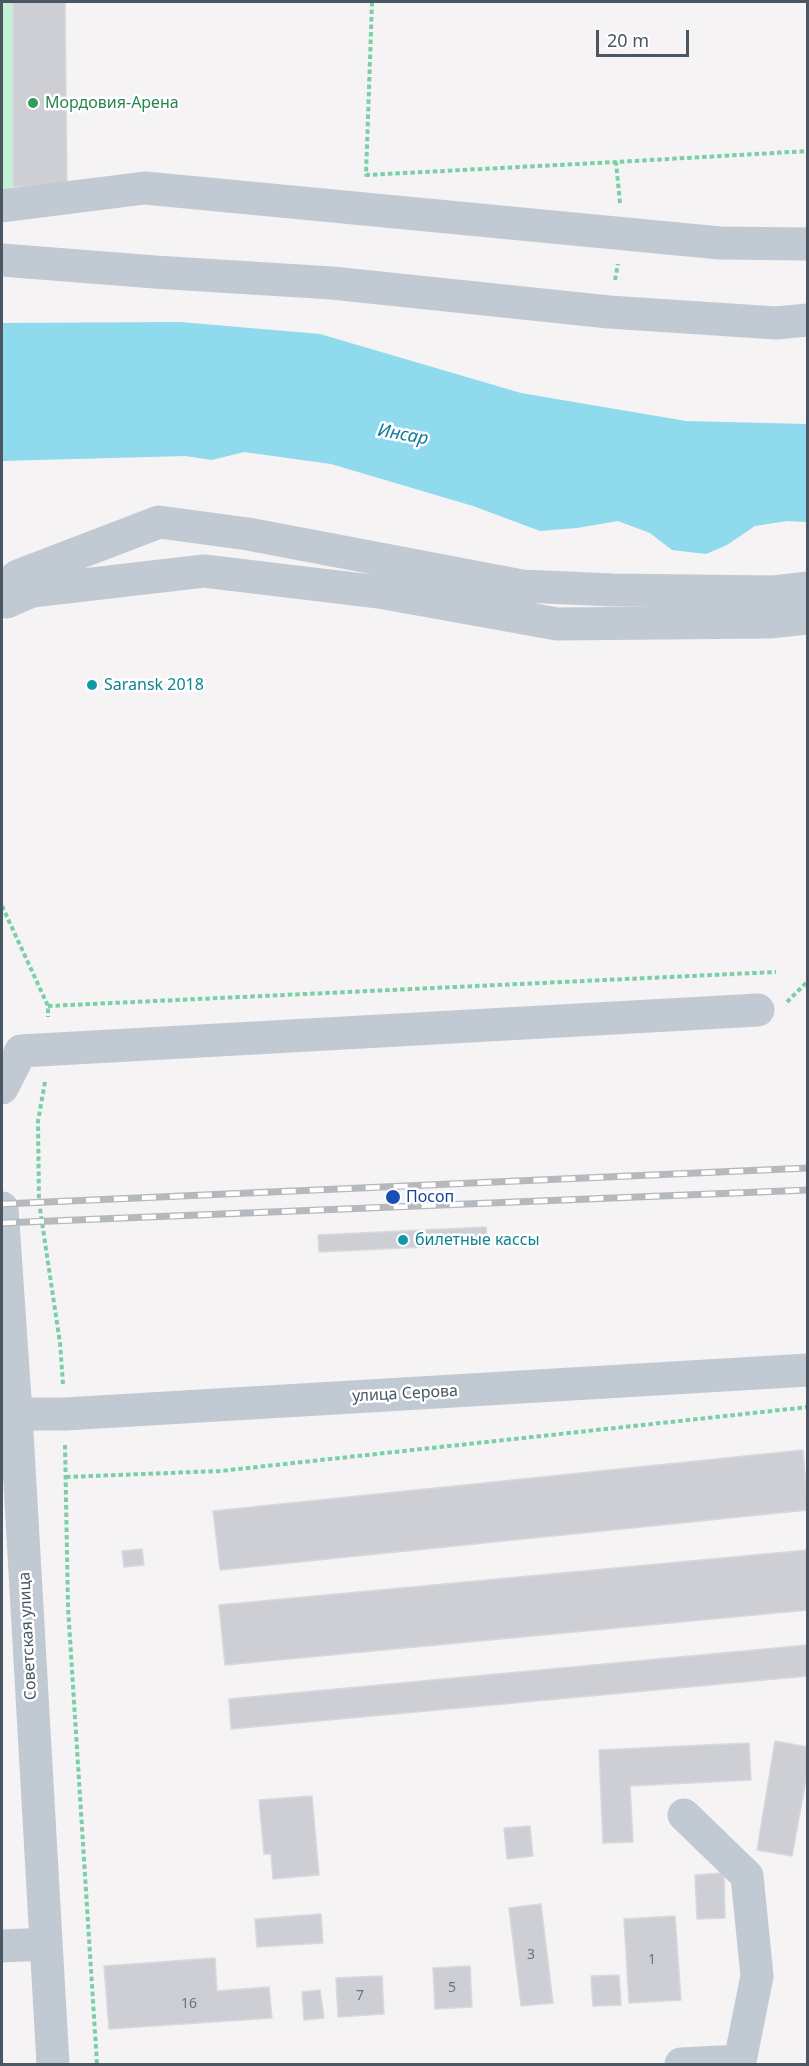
<!DOCTYPE html>
<html>
<head>
<meta charset="utf-8">
<style>
	body { margin:0 }
	#map { position:relative; width:809px; height:2066px; overflow:hidden; background:#f5f3f3; font-family:"Noto Sans",sans-serif }
	canvas { display:block }
	.frame { position:absolute; inset:0; border:3px solid #4a5661; pointer-events:none }
	.scale { position:absolute; left:596px; top:30px; width:93px; height:27px; box-sizing:border-box; border:3px solid #4a5661; border-top:0; padding-left:8px; font-size:18px; line-height:21px; white-space:nowrap; color:#4a5661; -webkit-text-stroke:4px #fff; paint-order:stroke }
</style>
</head>
<body>
<div id="map">
<canvas width="809" height="2066"></canvas>
<div class="frame"></div>
<div class="scale">20 m</div>
</div>
<script>
const g = document.querySelector('canvas').getContext('2d');
g.lineJoin = 'round';
function fill(path, color) { g.fillStyle = color; g.fill(path, 'evenodd'); }
const toPath = rows => new Path2D(rows.map(r => 'M' + r).join(''));
function strokePath(path, color, width, dash) { g.strokeStyle = color; g.lineWidth = width; g.lineCap = dash ? 'butt' : 'round'; g.setLineDash(dash || []); g.stroke(path); }
function write(font, color, halo, rows, align = 'center') {
  g.font = font + ' "Noto Sans",sans-serif'; g.lineWidth = 5; g.setLineDash([]); g.textBaseline = 'middle'; g.strokeStyle = halo; g.fillStyle = color; for (const [text, x, y, turn = 0] of rows) {
    g.save(); g.translate(x, y); g.rotate((+turn || 0) * Math.PI / 180); g.textAlign = isNaN(turn) ? turn : align; if (halo) g.strokeText(text, 0, 0); g.fillText(text, 0, 0); g.restore();
  }
}
const green = toPath([
	[2,2,66,2,63,204,2,207]
]);
const water = toPath([
	[180,322,320,334,521,393,686,421,807,424,807,522,787,521,755,526,727,545,706,554,672,550,650,533,618,521,577,528,540,531,473,506,331,464,244,452,212,460,185,456,2,461,2,323]
]);
const building = toPath([
	[13,2,65,2,67,187,13,186,13,2],
	[486,1227,487,1244,319,1252,318,1235,486,1227],
	[803,1450,808,1510,220,1570,213,1511,803,1450],
	[142,1549,144,1565,124,1567,122,1551,142,1549],
	[808,1550,808,1610,225,1665,219,1605,808,1550],
	[808,1645,808,1676,231,1729,229,1699,808,1645],
	[775,1741,808,1747,808,1769,792,1856,757,1850,775,1741],
	[749,1743,751,1780,630,1786,633,1842,603,1843,599,1750,749,1743],
	[312,1796,319,1875,273,1879,271,1854,264,1854,259,1800,312,1796],
	[530,1826,533,1856,507,1859,504,1828,530,1826],
	[724,1873,725,1918,697,1919,695,1875,724,1873],
	[541,1904,553,2003,521,2006,509,1908,541,1904],
	[321,1914,323,1943,257,1947,255,1919,321,1914],
	[675,1916,681,2000,629,2003,624,1919,675,1916],
	[215,1958,217,1991,269,1987,272,2018,109,2029,104,1966,215,1958],
	[470,1966,472,2007,435,2009,433,1968,470,1966],
	[619,1975,621,2005,593,2006,591,1976,619,1975],
	[382,1976,384,2014,338,2017,336,1978,382,1976],
	[320,1990,324,2018,304,2020,302,1992,320,1990]
]);
const path = toPath([
	[372,2,366,175,616,162],
	[620,203,616,162,808,151],
	[615,280,618,264],
	[2,906,48,1006,48,1017],
	[787,1002,808,981],
	[48,1006,776,972],
	[45,1082,38,1121,39,1202,60,1343,63,1384],
	[65,1445,68,1607,97,2064],
	[66,1477,220,1471,808,1407]
]);
const minor = toPath([
	[2,206,145,188,720,243,808,244],
	[2,260,155,272,332,283,609,312,776,323,808,320],
	[2,588,18,576,159,522,248,534,522,586,613,590,774,592,808,588],
	[7,602,32,591,204,571,379,592,557,624,769,622,808,618],
	[2,1088,21,1051,758,1010],
	[2,1208,16,1414,53,2064],
	[2,1414,65,1414,808,1370],
	[2,1946,46,1944],
	[681,2064,740,2061,757,1976,747,1876,684,1815]
]);
const rail = toPath([
	[2,1204,808,1168],
	[2,1223,808,1190]
]);
const markers = [
	[33,103,6,"#2e9e5b"],
	[92,685,6,"#0f9aa8"],
	[393,1197,8,"#1a4fb4"],
	[403,1240,6,"#0f9aa8"]
];
const numberNames = [
	["3",531,1955],
	["1",652,1960],
	["5",452,1988],
	["7",360,1996],
	["16",189,2004]
];
const leisureNames = [
	["Мордовия-Арена",45,103]
];
const cultureNames = [
	["Saransk 2018",104,685],
	["билетные кассы",415,1240]
];
const transitNames = [
	["Посоп",406,1197]
];
const streetNames = [
	["улица Серова",405,1394,-3],
	["Советская улица",28,1636,-93]
];
const waterNames = [
	["Инсар",403,435,10]
];
fill(green, '#c3f1d5');
fill(water, '#90daee');
fill(building, '#cdcfd5');
strokePath(building, '#d7d9de', 1.5);
strokePath(path, '#7ad0a6', 4, [4.5, 3]);
strokePath(minor, '#c1cad2', 33);
strokePath(rail, '#b5b8bd', 7);
strokePath(rail, '#fff', 4.5, [14]);
for (const [x, y, r, color] of markers) { const dot = new Path2D(); dot.arc(x, y, r, 0, 2 * Math.PI); g.fillStyle = color; g.fill(dot); strokePath(dot, '#fff', 2); }
write('14px', '#6b747e', null, numberNames);
write('16px', '#27864d', '#fff', leisureNames, 'left');
write('16px', '#0d838f', '#fff', cultureNames, 'left');
write('16px', '#164399', '#fff', transitNames, 'left');
write('16px', '#4a5661', '#fff', streetNames);
write('italic 18px', '#0c7c9b', '#fff', waterNames);
</script>
</body>
</html>
